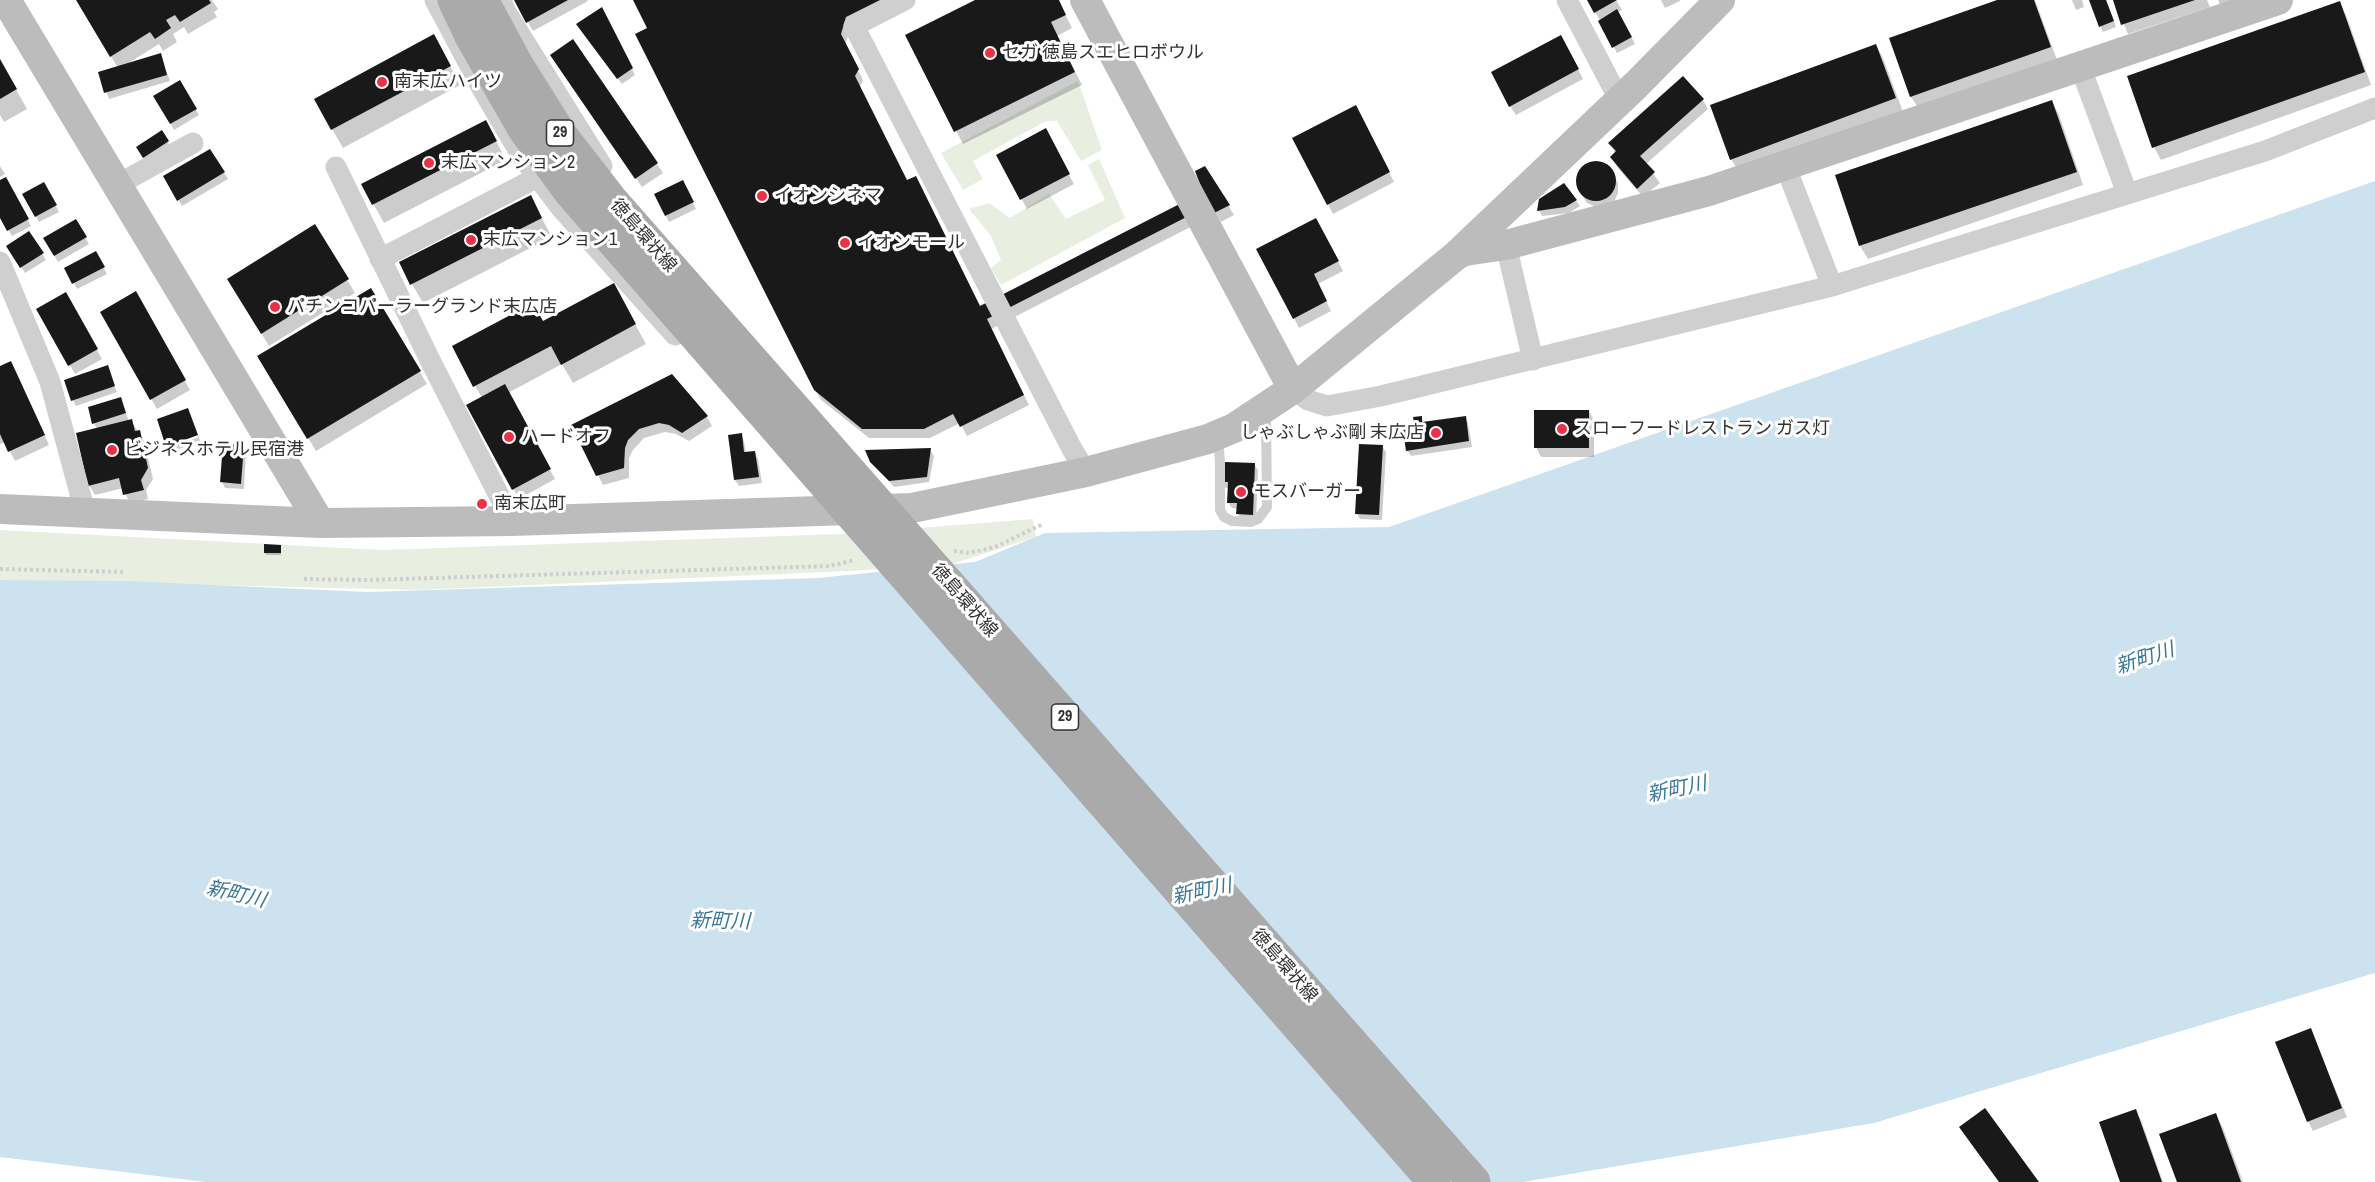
<!DOCTYPE html>
<html>
<head>
<meta charset="utf-8">
<style>
	body { margin:0 }
	canvas { display:block; background:#fff }
</style>
</head>
<body>
<canvas width="2375" height="1182"></canvas>
<script>
const g = document.querySelector('canvas').getContext('2d');
g.lineJoin = 'round';
function fill(path, color) { g.fillStyle = color; g.fill(path, 'evenodd'); }
const toPath = rows => new Path2D(rows.map(r => 'M' + r).join(''));
function strokePath(path, color, width, dash) { g.strokeStyle = color; g.lineWidth = width; g.lineCap = dash ? 'butt' : 'round'; g.setLineDash(dash || []); g.stroke(path); }
function write(font, color, halo, rows, align = 'center') {
  g.font = font + ' "Archivo Narrow","Noto Sans JP",sans-serif'; g.lineWidth = 6; g.setLineDash([]); g.textBaseline = 'middle'; g.strokeStyle = halo; g.fillStyle = color; for (const [text, x, y, turn = 0] of rows) {
    g.save(); g.translate(x, y); g.rotate((+turn || 0) * Math.PI / 180); g.textAlign = isNaN(turn) ? turn : align; if (halo) g.strokeText(text, 0, 0); g.fillText(text, 0, 0); g.restore();
  }
}
const green = toPath([
	[1078,81,1102,150,1081,161,1057,121,1046,121,973,161,983,179,963,190,941,153],
	[1099,159,1125,218,1001,285,991,268,1001,260,991,236,969,209,989,203,1010,218,1049,194,1066,219,1105,200,1088,165],
	[1033,519,1036,537,952,564,849,571,419,590,0,580,0,530,382,550,841,534]
]);
const water = toPath([
	[2375,181,2375,973,1874,1123,1523,1182,206,1182,0,1157,0,580,127,581,367,592,818,578,975,562,1045,533,1389,527]
]);
const shadow = toPath([
	[77,0,212,0,218,9,214,12,217,17,188,34,184,27,173,34,177,42,163,51,159,44,127,64,161,55,170,81,109,99,100,73,118,68],
	[515,0,587,0,588,1,533,31],
	[635,0,904,0,851,27,845,45,863,80,860,87,907,182,980,308,1205,193,1205,168,1234,215,1221,222,1216,214,991,329,1029,405,967,436,960,423,930,438,869,438,821,400,815,389],
	[979,0,1058,0,1072,28,1057,36,1082,85,963,144,908,36],
	[1589,0,1616,0,1622,10,1618,12,1635,44,1617,53],
	[1661,0,1680,0,1680,1,1665,8],
	[2001,0,2035,0,2057,60,1919,109,1911,97,1891,39],
	[2072,0,2082,0,2084,7,2076,10],
	[2090,0,2106,0,2116,27,2103,32],
	[2114,0,2207,0,2210,7,2128,34],
	[2218,0,2236,0,2220,5],
	[2339,2,2346,15,2371,85,2161,160,2154,147],
	[605,15,635,75,622,84,581,31],
	[573,41,663,173,642,187,557,65],
	[1876,45,1883,58,1903,112,1739,172,1731,159],
	[1566,46,1583,79,1516,115,1510,106],
	[444,55,460,85,343,148,332,129],
	[0,61,27,109,4,122,0,115],
	[180,82,199,115,174,130,155,96],
	[1703,100,1708,109,1646,164,1660,183,1643,197,1617,167,1612,157,1616,154,1610,143],
	[2052,102,2059,115,2083,185,1868,259,1860,246,1837,176],
	[1360,116,1394,182,1333,214,1328,204],
	[161,132,169,144,145,160,138,148],
	[1050,140,1074,184,1027,209,998,155],
	[496,141,506,160,384,223,363,185],
	[210,151,228,179,182,206,165,177],
	[1600,162,1609,167,1618,183,1618,193,1614,202,1596,207,1587,203,1582,195,1578,188,1577,178,1581,169,1589,163],
	[0,166,5,174,0,177],
	[5,179,31,226,12,236,0,215,0,182],
	[44,184,59,212,39,222,24,195],
	[1564,185,1580,206,1569,213,1542,216,1539,210],
	[686,188,696,209,669,222,666,216],
	[530,197,552,237,423,303,412,284],
	[76,221,89,244,58,262,45,239],
	[315,226,355,293,269,346,236,292],
	[1321,229,1343,271,1318,284,1331,311,1299,328,1294,318],
	[29,233,46,260,25,273,8,246],
	[96,253,107,274,77,289,66,268],
	[370,290,427,384,316,451,259,357],
	[135,293,190,390,157,409,102,312],
	[65,294,102,359,75,374,38,309],
	[624,304,646,344,573,383,562,364,508,393,555,479,519,499,468,406,482,398,454,347],
	[107,367,117,392,76,406,73,400],
	[0,368,16,373,49,445,15,461,5,442,0,444],
	[120,399,129,421,131,421,144,441,153,479,146,490,148,499,130,504,123,488,95,495,89,485,97,429,94,423],
	[1589,411,1594,421,1594,457,1541,457,1536,447],
	[707,417,712,426,689,441,676,434,665,432,644,438,633,450,629,458,629,478,603,485,573,426],
	[1421,417,1424,423,1465,417,1468,423,1472,447,1411,456,1407,450,1416,424],
	[741,435,744,441,746,454,755,452,758,459,762,483,739,486,735,480],
	[199,437,200,441,171,452,169,447],
	[243,446,246,452,244,489,225,488,222,482],
	[1382,446,1386,452,1382,520,1360,519,1357,513],
	[930,450,934,456,929,482,894,487,871,461],
	[1254,464,1258,470,1256,521,1242,520,1238,514,1238,509,1232,508,1228,502,1229,488,1221,487,1217,481],
	[280,546,281,555,267,555,265,553],
	[2310,1030,2347,1117,2313,1131,2308,1121],
	[2135,1111,2141,1120,2163,1182,2122,1182],
	[2216,1115,2223,1128,2243,1182,2178,1182]
]);
const building = toPath([
	[76,0,209,0,211,3,180,22,175,15,166,20,171,28,155,39,150,32,110,57],
	[514,0,568,0,526,23],
	[633,0,880,0,846,17,841,34,859,69,855,76,907,180,916,176,980,306,1203,192,1195,171,1205,166,1230,205,1214,213,1210,205,987,319,1024,395,960,427,953,414,924,429,862,429,814,390,635,34,647,28],
	[975,0,1059,0,1066,15,1051,22,1075,72,954,132,905,35],
	[1587,0,1617,0,1594,13],
	[1997,0,2034,0,2051,47,1910,97,1889,38],
	[2089,0,2106,0,2114,21,2099,27],
	[2113,0,2195,0,2121,25],
	[2340,1,2365,72,2152,148,2127,76],
	[602,7,633,68,617,79,576,24],
	[1617,9,1632,37,1612,48,1598,21],
	[434,34,451,66,331,130,314,99],
	[1561,35,1579,69,1509,107,1491,72],
	[573,39,658,163,635,179,550,55],
	[1876,44,1896,98,1730,160,1710,105],
	[161,53,167,75,104,93,98,72],
	[0,59,17,89,0,99],
	[1683,76,1704,99,1640,156,1655,172,1637,189,1610,157,1616,151,1608,143],
	[180,80,197,109,170,124,153,96],
	[2052,100,2077,172,1859,246,1835,175],
	[1356,105,1390,172,1327,205,1292,138],
	[486,120,497,141,372,205,361,184],
	[1046,128,1070,174,1020,200,996,155],
	[162,130,169,141,143,158,136,147],
	[210,149,225,172,177,201,163,176],
	'1576 181a20 20 0 1 1 40 0a20 20 0 1 1-40 0Z',
	[6,177,29,219,7,231,0,218,0,180],
	[683,180,694,202,665,216,654,194],
	[44,182,57,205,35,217,22,194],
	[1564,183,1577,200,1565,207,1537,211,1539,199],
	[531,195,542,218,410,285,399,262],
	[1316,218,1339,261,1314,274,1327,301,1293,319,1256,249],
	[76,219,87,237,54,256,43,238],
	[315,224,349,279,261,334,227,279],
	[29,231,44,253,20,268,6,246],
	[96,251,105,267,72,284,64,268],
	[614,283,636,324,561,365,551,346,473,387,452,346,533,303,543,321],
	[371,288,421,371,307,439,257,356],
	[136,291,186,380,150,400,100,312],
	[66,292,98,349,68,366,36,309],
	[11,361,45,435,8,452,0,434,0,366],
	[108,365,115,386,71,401,64,380],
	[672,374,708,416,682,433,669,425,659,423,639,429,628,440,625,448,624,468,596,476,571,425],
	[505,384,551,469,512,490,466,405],
	[121,397,126,413,92,424,88,407],
	[188,408,198,435,166,447,157,419],
	[1534,410,1589,410,1589,448,1534,448],
	[1422,416,1422,422,1466,416,1469,441,1406,451,1402,424,1414,423,1413,417],
	[132,419,135,431,140,430,148,468,141,480,144,490,123,495,119,478,88,486,76,433],
	[742,433,744,452,755,451,759,477,734,480,728,435],
	[223,444,244,445,241,484,220,482],
	[1359,444,1383,445,1379,515,1355,514],
	[931,448,927,477,889,481,870,462,865,450],
	[1225,462,1255,463,1253,515,1236,514,1237,503,1227,503,1228,482,1216,482],
	[264,544,281,545,281,553,264,553],
	[2311,1028,2342,1108,2307,1122,2275,1042],
	[1985,1108,2039,1182,1999,1182,1959,1127],
	[2136,1109,2162,1182,2120,1182,2099,1122],
	[2216,1113,2241,1182,2177,1182,2159,1134]
]);
const path = toPath([
	[954,551,969,553,995,547,1043,524],
	[0,569,124,572],
	[304,579,367,580,829,566,855,560]
]);
const lane = toPath([
	[1218,436,1220,463,1220,510,1224,517,1232,521,1251,522,1258,519,1267,507,1266,413]
]);
const street = toPath([
	[435,0,484,92,523,158,561,208,675,335],
	[501,0,506,12,602,166],
	[905,0,854,26,1072,449,1086,472],
	[1567,0,1620,101],
	[2080,66,2127,193],
	[1785,165,1832,286],
	[336,167,431,362,512,521],
	[117,185,193,143],
	[1506,245,1533,360],
	[380,259,538,177],
	[0,262,50,382,85,512],
	[1293,389,1308,400,1327,406,1381,396,1832,286,2265,151,2375,108]
]);
const secondary = toPath([
	[6,0,320,523],
	[1085,0,1293,389],
	[1458,254,1465,251,1506,245,1709,191,2278,0],
	[0,509,320,523,512,521,912,508,1086,472,1208,439,1234,428,1293,389,1458,254,1636,85,1720,0]
]);
const primaryBridge = toPath([
	[454,0,471,36,524,129,570,192,1434,1182],
	[482,0,517,65,544,108,561,135,613,202,1474,1182]
]);
const markers = [
	[990,53,6,"#ec3045"],
	[382,82,6,"#ec3045"],
	[429,163,6,"#ec3045"],
	[762,196,6,"#ec3045"],
	[471,240,6,"#ec3045"],
	[845,243,6,"#ec3045"],
	[275,307,6,"#ec3045"],
	[1562,429,6,"#ec3045"],
	[1436,433,6,"#ec3045"],
	[509,437,6,"#ec3045"],
	[112,450,6,"#ec3045"],
	[1241,492,6,"#ec3045"],
	[482,504,6,"#ec3045"]
];
const shields = [
	[560,133,27],
	[1065,717,27]
];
const shieldNames = [
	["29",560,133],
	["29",1065,717]
];
const poiNames = [
	["セガ 徳島スエヒロボウル",1002,53],
	["南末広ハイツ",394,82],
	["末広マンション2",441,163],
	["イオンシネマ",774,196],
	["末広マンション1",483,240],
	["イオンモール",857,243],
	["パチンコパーラーグランド末広店",287,307],
	["スローフードレストラン ガス灯",1574,429],
	["しゃぶしゃぶ剛 末広店",1424,433,"right"],
	["ハードオフ",521,437],
	["ビジネスホテル民宿港",124,450],
	["モスバーガー",1253,492],
	["南末広町",494,504]
];
const streetNames = [
	["徳島環状線",643,236,49],
	["徳島環状線",964,601,49],
	["徳島環状線",1284,966,49]
];
const waterNames = [
	["新町川",2145,659,-18],
	["新町川",1677,790,-12],
	["新町川",1202,892,-12],
	["新町川",236,895,13],
	["新町川",720,922,1]
];
fill(green, '#e8efe0');
fill(water, '#cce2ef');
fill(shadow, '#0003');
fill(building, '#191919');
strokePath(path, '#cfcfcf', 4, [3, 3]);
strokePath(lane, '#cfcfcf', 10);
strokePath(street, '#cfcfcf', 21);
strokePath(secondary, '#bcbcbc', 30);
strokePath(primaryBridge, '#aaa', 33);
for (const [x, y, r, color] of markers) { const dot = new Path2D(); dot.arc(x, y, r, 0, 2 * Math.PI); g.fillStyle = color; g.fill(dot); strokePath(dot, '#fff', 2); }
for (const [x, y, w] of shields) { const box = new Path2D(); box.roundRect(x - w / 2, y - 13, w, 26, 4.5); g.fillStyle = '#fff'; g.fill(box); strokePath(box, '#323232', 1.5); }
write('bold 16px', '#323232', null, shieldNames);
write('18px', '#323232', '#fff', poiNames, 'left');
write('18px', '#323232', '#fff', streetNames);
write('italic 20px', '#3b7898', '#fff', waterNames);
</script>
</body>
</html>
